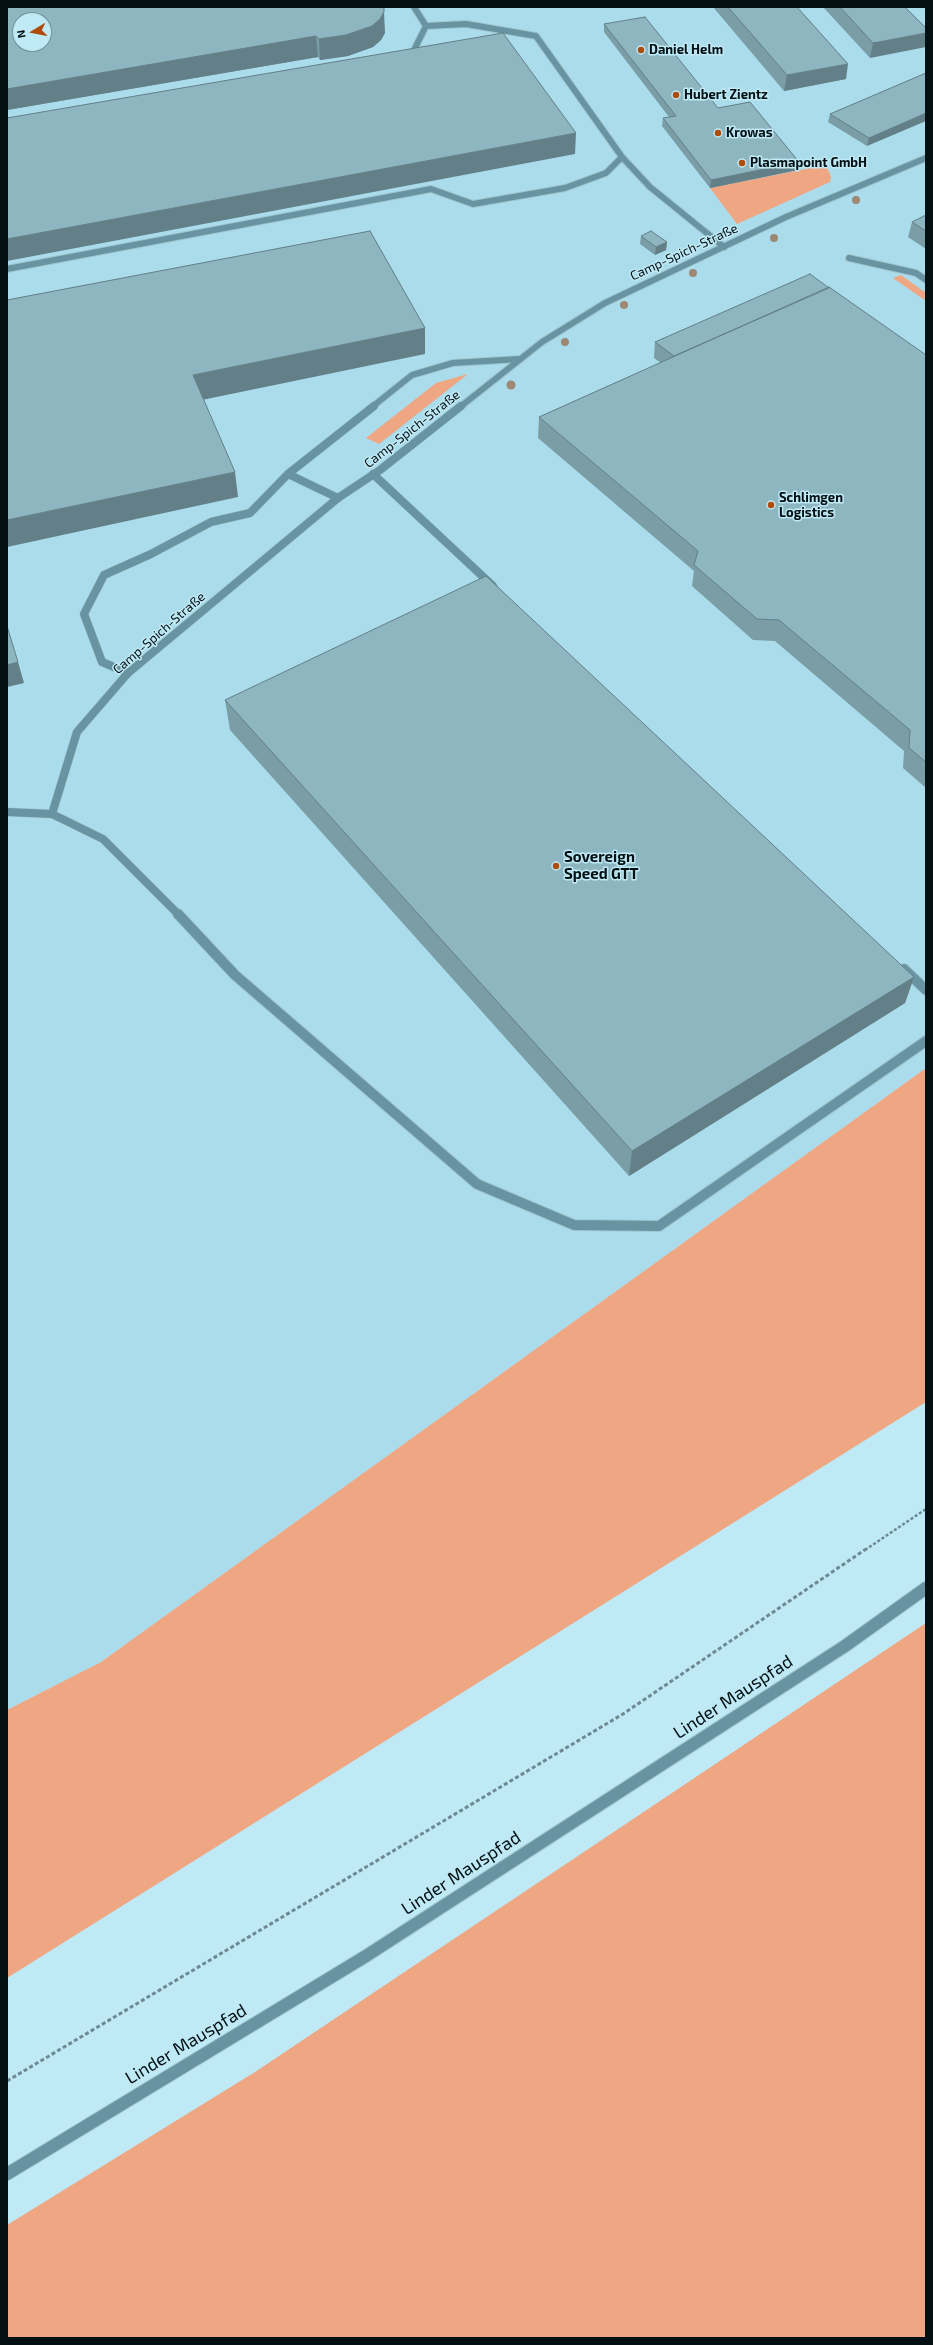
<!DOCTYPE html>
<html>
<head>
<meta charset="utf-8">
<style>
	body { margin:0 }
	#map { position:relative; width:933px; height:2345px; overflow:hidden; background:#bfe9f5; font-family:"Exo 2",sans-serif }
	canvas { display:block }
	.frame { position:absolute; inset:0; border:8px solid #020f13; pointer-events:none }
	.north { position:absolute; left:12px; top:12px; width:40px; height:40px; box-sizing:border-box; background:#bfe9f5; border:1px solid #73929b; border-radius:50%; rotate:260deg; font-size:11px; font-weight:700; line-height:16px; text-align:center; color:#020f13 }
	.north::after { content:''; display:block; margin:auto; width:14px; height:18px; background:#ae4c0b; clip-path:polygon(50% 0,100% 100%,50% 72%,0 100%) }
</style>
</head>
<body>
<div id="map">
<canvas width="933" height="2345"></canvas>
<div class="frame"></div>
<div class="north">N</div>
</div>
<script>
const g = document.querySelector('canvas').getContext('2d');
g.lineJoin = 'round';
function fill(path, color) { g.fillStyle = color; g.fill(path, 'evenodd'); }
const toPath = rows => new Path2D(rows.map(r => 'M' + r).join(''));
function strokePath(path, color, width, dash) { g.strokeStyle = color; g.lineWidth = width; g.lineCap = dash ? 'butt' : 'round'; g.setLineDash(dash || []); g.stroke(path); }
function write(font, color, halo, rows, align = 'center') {
  g.font = font + ' "Exo 2",sans-serif'; g.lineWidth = 3; g.setLineDash([]); g.textBaseline = 'middle'; g.strokeStyle = halo; g.fillStyle = color; for (const [text, x, y, turn = 0] of rows) {
    g.save(); g.translate(x, y); g.rotate((+turn || 0) * Math.PI / 180); g.textAlign = isNaN(turn) ? turn : align; if (halo) g.strokeText(text, 0, 0); g.fillText(text, 0, 0); g.restore();
  }
}
const built = toPath([
	[7,7,926,7,926,1068,101,1662,7,1710],
	[20,20,44,20,44,44,20,44]
]);
const green = toPath([
	[826,165,831,177,830,182,737,224,710,188],
	[901,275,926,293,926,301,893,278],
	[468,374,379,444,366,438,436,383],
	[926,1068,926,1402,7,1978,7,1710,101,1662],
	[926,1623,926,2338,7,2338,7,2225,255,2072]
]);
const pathFar1 = toPath([
	[865,1550,926,1509]
]);
const path = toPath([
	[7,2081,623,1714,866,1549]
]);
const serviceFar2 = toPath([
	[426,26,466,24,536,36,622,157],
	[407,59,410,58,426,26,414,7],
	[849,258,916,273,926,280],
	[7,269,431,189,473,204,565,188,606,173,622,157,650,187,724,247],
	[372,407,412,375,453,363,520,359]
]);
const serviceFar1 = toPath([
	[288,474,338,498],
	[373,474,493,586],
	[128,673,102,662,84,614,104,575,151,554,211,522,250,513,288,474,374,406],
	[52,814,103,839,179,915]
]);
const service = toPath([
	[178,914,235,975,477,1184,574,1225,659,1226,926,1041],
	[904,969,926,990]
]);
const minorFar1 = toPath([
	[460,407,542,342,605,303,786,217,926,158]
]);
const minor = toPath([
	[7,812,52,814,77,732,128,673,338,498,380,470,461,406]
]);
const tertiary = toPath([
	[7,2174,366,1956,845,1646,926,1588]
]);
const trees = [
	[856,200,4],
	[774,238,4],
	[693,273,4],
	[624,305,4],
	[565,342,4],
	[511,385,4.5]
];
const wall = toPath([
	[7,7,385,33,381,40,373,47,348,56,320,60,318,57,7,110],
	[713,7,797,7,846,79,784,91],
	[823,7,905,7,870,58],
	[604,24,718,108,799,162,798,170,710,188,662,126,663,118,669,117,604,32],
	[926,73,867,146,828,122,830,114],
	[926,215,926,249,908,237,912,222],
	[641,236,667,242,666,250,655,255,640,244],
	[655,342,926,355,926,788,903,768,904,751,775,641,753,640,692,586,694,571,538,438,539,417,661,363,654,358],
	[225,700,914,977,905,1003,629,1176,230,730]
]);
const shadedWall = toPath([
	[384,12,385,33,381,40,373,47,348,56,320,60,319,39],
	[926,33,926,47,870,58,873,43],
	[316,36,318,57,7,110,7,89],
	[848,64,846,79,784,91,787,75],
	[926,113,926,121,867,146,869,138],
	[576,133,575,154,7,261,7,239],
	[799,162,798,170,710,188,711,180],
	[667,242,666,250,655,255,656,247],
	[425,328,425,354,197,401,193,375],
	[235,472,238,497,7,547,7,520],
	[18,662,24,683,7,687,7,665],
	[914,977,905,1003,629,1176,632,1151]
]);
const building = toPath([
	[7,7,384,7,384,12,380,19,372,26,346,35,319,39,316,36,7,89,7,7],
	[20,20,44,20,44,44,20,44,20,20],
	[728,7,797,7,848,64,787,75,728,7],
	[840,7,905,7,926,28,926,33,873,43,840,7],
	[645,17,718,108,750,102,799,162,711,180,663,118,676,116,604,24,645,17],
	[503,33,576,133,7,239,7,118,503,33],
	[926,73,926,113,869,138,830,114,926,73],
	[926,215,926,231,912,222,926,215],
	[370,231,425,328,193,375,235,472,7,520,7,300,370,231],
	[651,231,667,242,656,247,641,236,651,231],
	[810,274,829,288,674,356,655,342,810,274],
	[829,287,926,355,926,762,909,748,910,730,779,620,757,619,694,565,698,551,539,417,829,287],
	[486,576,914,977,632,1151,225,700,486,576],
	[7,626,18,662,7,665,7,626]
]);
const markers = [
	[641,50,4,"#ae4c0b"],
	[676,95,4,"#ae4c0b"],
	[718,133,4,"#ae4c0b"],
	[742,163,4,"#ae4c0b"],
	[771,505,4,"#ae4c0b"],
	[556,866,4,"#ae4c0b"]
];
const farPoinames = [
	["Daniel Helm",649,50],
	["Hubert Zientz",684,95],
	["Krowas",726,133],
	["Plasmapoint GmbH",750,163],
	["Schlimgen",779,498],
	["Logistics",779,513]
];
const farStreetnames = [
	["Camp-Spich-Straße",684,252,-25],
	["Camp-Spich-Straße",412,429,-38],
	["Camp-Spich-Straße",159,633,-41]
];
const poiNames = [
	["Sovereign",564,857],
	["Speed GTT",564,874]
];
const nearStreetnames = [
	["Linder Mauspfad",733,1697,-33],
	["Linder Mauspfad",461,1873,-33],
	["Linder Mauspfad",186,2044,-31]
];
fill(built, '#aadceb');
fill(green, '#efa683');
strokePath(serviceFar2, '#a1c6d1', 8);
strokePath(serviceFar1, '#a1c6d1', 9);
strokePath(service, '#a1c6d1', 12);
strokePath(minorFar1, '#a1c6d1', 8);
strokePath(minor, '#a1c6d1', 9);
strokePath(tertiary, '#a1c6d1', 14);
strokePath(pathFar1, '#6d8a93', 2.5, [3, 2]);
strokePath(path, '#6d8a93', 3, [4, 2.5]);
strokePath(serviceFar2, '#6894a1', 6);
strokePath(serviceFar1, '#6894a1', 8);
strokePath(service, '#6894a1', 10);
strokePath(minorFar1, '#6894a1', 6);
strokePath(minor, '#6894a1', 8);
strokePath(tertiary, '#6894a1', 12);
g.fillStyle = '#9e8874';
for (const [x, y, r] of trees) { g.beginPath(); g.arc(x, y, r, 0, 2 * Math.PI); g.fill(); }
fill(wall, '#7a9da6');
fill(shadedWall, '#637f87');
fill(building, '#8eb6c1');
strokePath(building, '#637f87', 1);
for (const [x, y, r, color] of markers) { const dot = new Path2D(); dot.arc(x, y, r, 0, 2 * Math.PI); g.fillStyle = color; g.fill(dot); strokePath(dot, '#bfe9f5', 1.5); }
write('bold 13px', '#020f13', '#bfe9f5', farPoinames, 'left');
write('13px', '#020f13', '#bfe9f5', farStreetnames);
write('bold 15px', '#020f13', '#bfe9f5', poiNames, 'left');
write('18px', '#020f13', '#bfe9f5', nearStreetnames);
</script>
</body>
</html>
